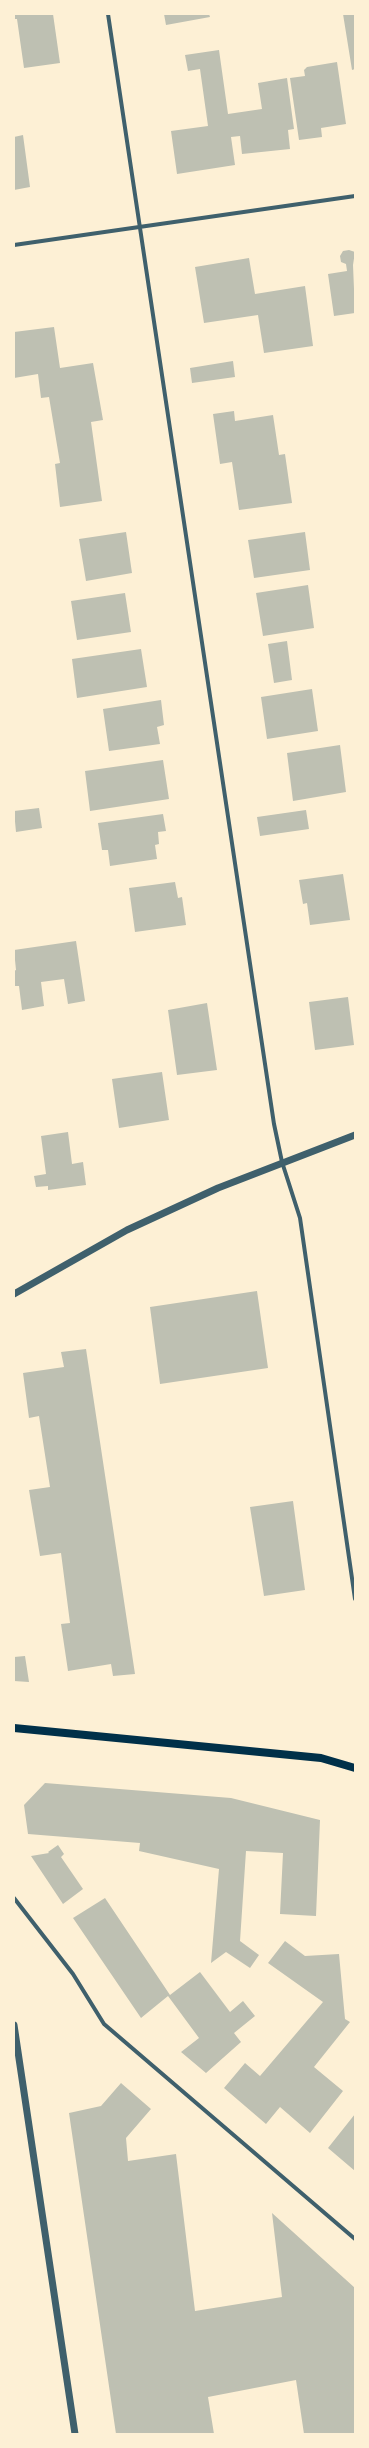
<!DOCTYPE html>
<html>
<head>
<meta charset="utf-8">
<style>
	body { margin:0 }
	#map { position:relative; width:369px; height:2448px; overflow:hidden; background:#fdf0d5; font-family:Montserrat,sans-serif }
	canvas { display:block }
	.frame { position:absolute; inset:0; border:15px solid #fdf0d5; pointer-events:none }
</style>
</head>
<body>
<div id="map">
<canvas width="369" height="2448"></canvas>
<div class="frame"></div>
</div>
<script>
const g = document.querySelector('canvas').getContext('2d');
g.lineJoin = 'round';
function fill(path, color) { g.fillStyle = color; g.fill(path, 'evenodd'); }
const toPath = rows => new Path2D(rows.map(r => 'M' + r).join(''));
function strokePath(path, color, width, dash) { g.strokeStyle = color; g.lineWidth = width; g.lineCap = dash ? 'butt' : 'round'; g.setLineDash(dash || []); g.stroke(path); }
const building = toPath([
	[14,14,53,14,60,63,24,68,17,19,14,19],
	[164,14,209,14,210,17,166,25],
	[343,14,355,14,355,69,352,70],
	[219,50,228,114,262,109,258,83,287,78,294,129,288,130,290,149,242,154,240,136,231,137,235,165,177,174,171,131,208,126,200,69,188,71,185,55],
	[337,62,346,124,321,128,322,137,299,140,290,78,305,76,304,70,307,67],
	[23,135,30,187,14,190,14,137],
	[349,250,355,252,353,265,355,313,334,316,328,274,347,271,346,264,341,262,340,256,343,251],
	[249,258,255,294,305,286,313,346,264,353,258,315,204,323,195,267],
	[54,327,60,368,93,363,103,420,91,422,102,501,60,507,55,464,60,463,49,397,41,398,38,374,14,378,14,332],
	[233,361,235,377,192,383,190,368],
	[234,411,235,421,273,415,279,455,285,454,292,503,239,510,232,462,220,464,213,414],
	[126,532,132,573,86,581,79,539],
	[305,532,310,570,254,578,248,540],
	[308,585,314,628,263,636,256,593],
	[125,593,131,632,77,640,71,601],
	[287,641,292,680,274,683,268,644],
	[141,649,147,687,77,698,72,659],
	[312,689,318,731,267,739,261,697],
	[161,700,164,725,157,727,160,744,109,751,103,709],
	[340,745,346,792,293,801,287,753],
	[163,760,169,799,90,811,85,771],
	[39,808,42,828,16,832,14,811],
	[306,810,309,829,260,836,257,817],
	[163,814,166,831,158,832,159,844,155,845,157,859,110,866,108,850,102,850,98,823],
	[343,874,350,920,310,925,307,903,303,904,299,880],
	[175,882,178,898,182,897,186,925,135,932,129,888],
	[76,941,85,1001,68,1004,64,979,41,982,44,1006,22,1010,19,986,14,986,14,971,16,970,14,950],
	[348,997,354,1045,315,1050,309,1002],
	[207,1003,217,1070,177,1075,168,1010],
	[162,1072,169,1120,119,1128,112,1079],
	[68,1132,72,1164,83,1162,86,1185,48,1190,48,1186,36,1187,34,1176,46,1174,41,1136],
	[257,1291,268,1368,160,1384,150,1307],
	[86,1349,135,1674,113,1676,111,1664,68,1671,61,1624,70,1623,61,1553,40,1556,29,1490,50,1487,39,1416,29,1418,23,1373,64,1367,61,1352],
	[293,1501,305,1590,264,1596,250,1507],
	[25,1656,29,1682,14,1681,14,1657],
	[45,1783,231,1798,320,1820,316,1916,280,1914,283,1853,246,1851,240,1941,259,1955,250,1968,226,1952,211,1963,219,1869,139,1851,140,1843,28,1834,24,1805],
	[58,1845,64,1854,61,1857,83,1889,63,1904,31,1856,49,1853,48,1852],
	[105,1898,170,1995,200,1972,230,2012,243,2001,255,2016,234,2033,241,2042,206,2073,181,2052,199,2038,168,1996,141,2018,73,1918],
	[285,1941,305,1956,339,1954,345,2019,350,2022,314,2067,343,2091,310,2133,280,2107,266,2124,224,2088,245,2063,260,2076,323,2002,268,1963],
	[121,2083,151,2109,126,2138,128,2161,176,2154,195,2311,282,2297,272,2213,355,2288,355,2434,304,2434,296,2380,208,2397,214,2434,116,2434,69,2113,101,2106],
	[355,2114,355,2171,328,2148]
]);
const minor = toPath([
	[108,14,274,1124,282,1162,300,1218,355,1599],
	[14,245,355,196],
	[14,1898,73,1974,104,2024,355,2239]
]);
const tertiary = toPath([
	[14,1294,127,1230,218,1188,355,1135],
	[14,2025,75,2434]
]);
const secondary = toPath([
	[14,1728,321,1758,355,1768]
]);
fill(building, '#bec0b2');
strokePath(minor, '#3f606c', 4);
strokePath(tertiary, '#3f606c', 7);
strokePath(secondary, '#003049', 8);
</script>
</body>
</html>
